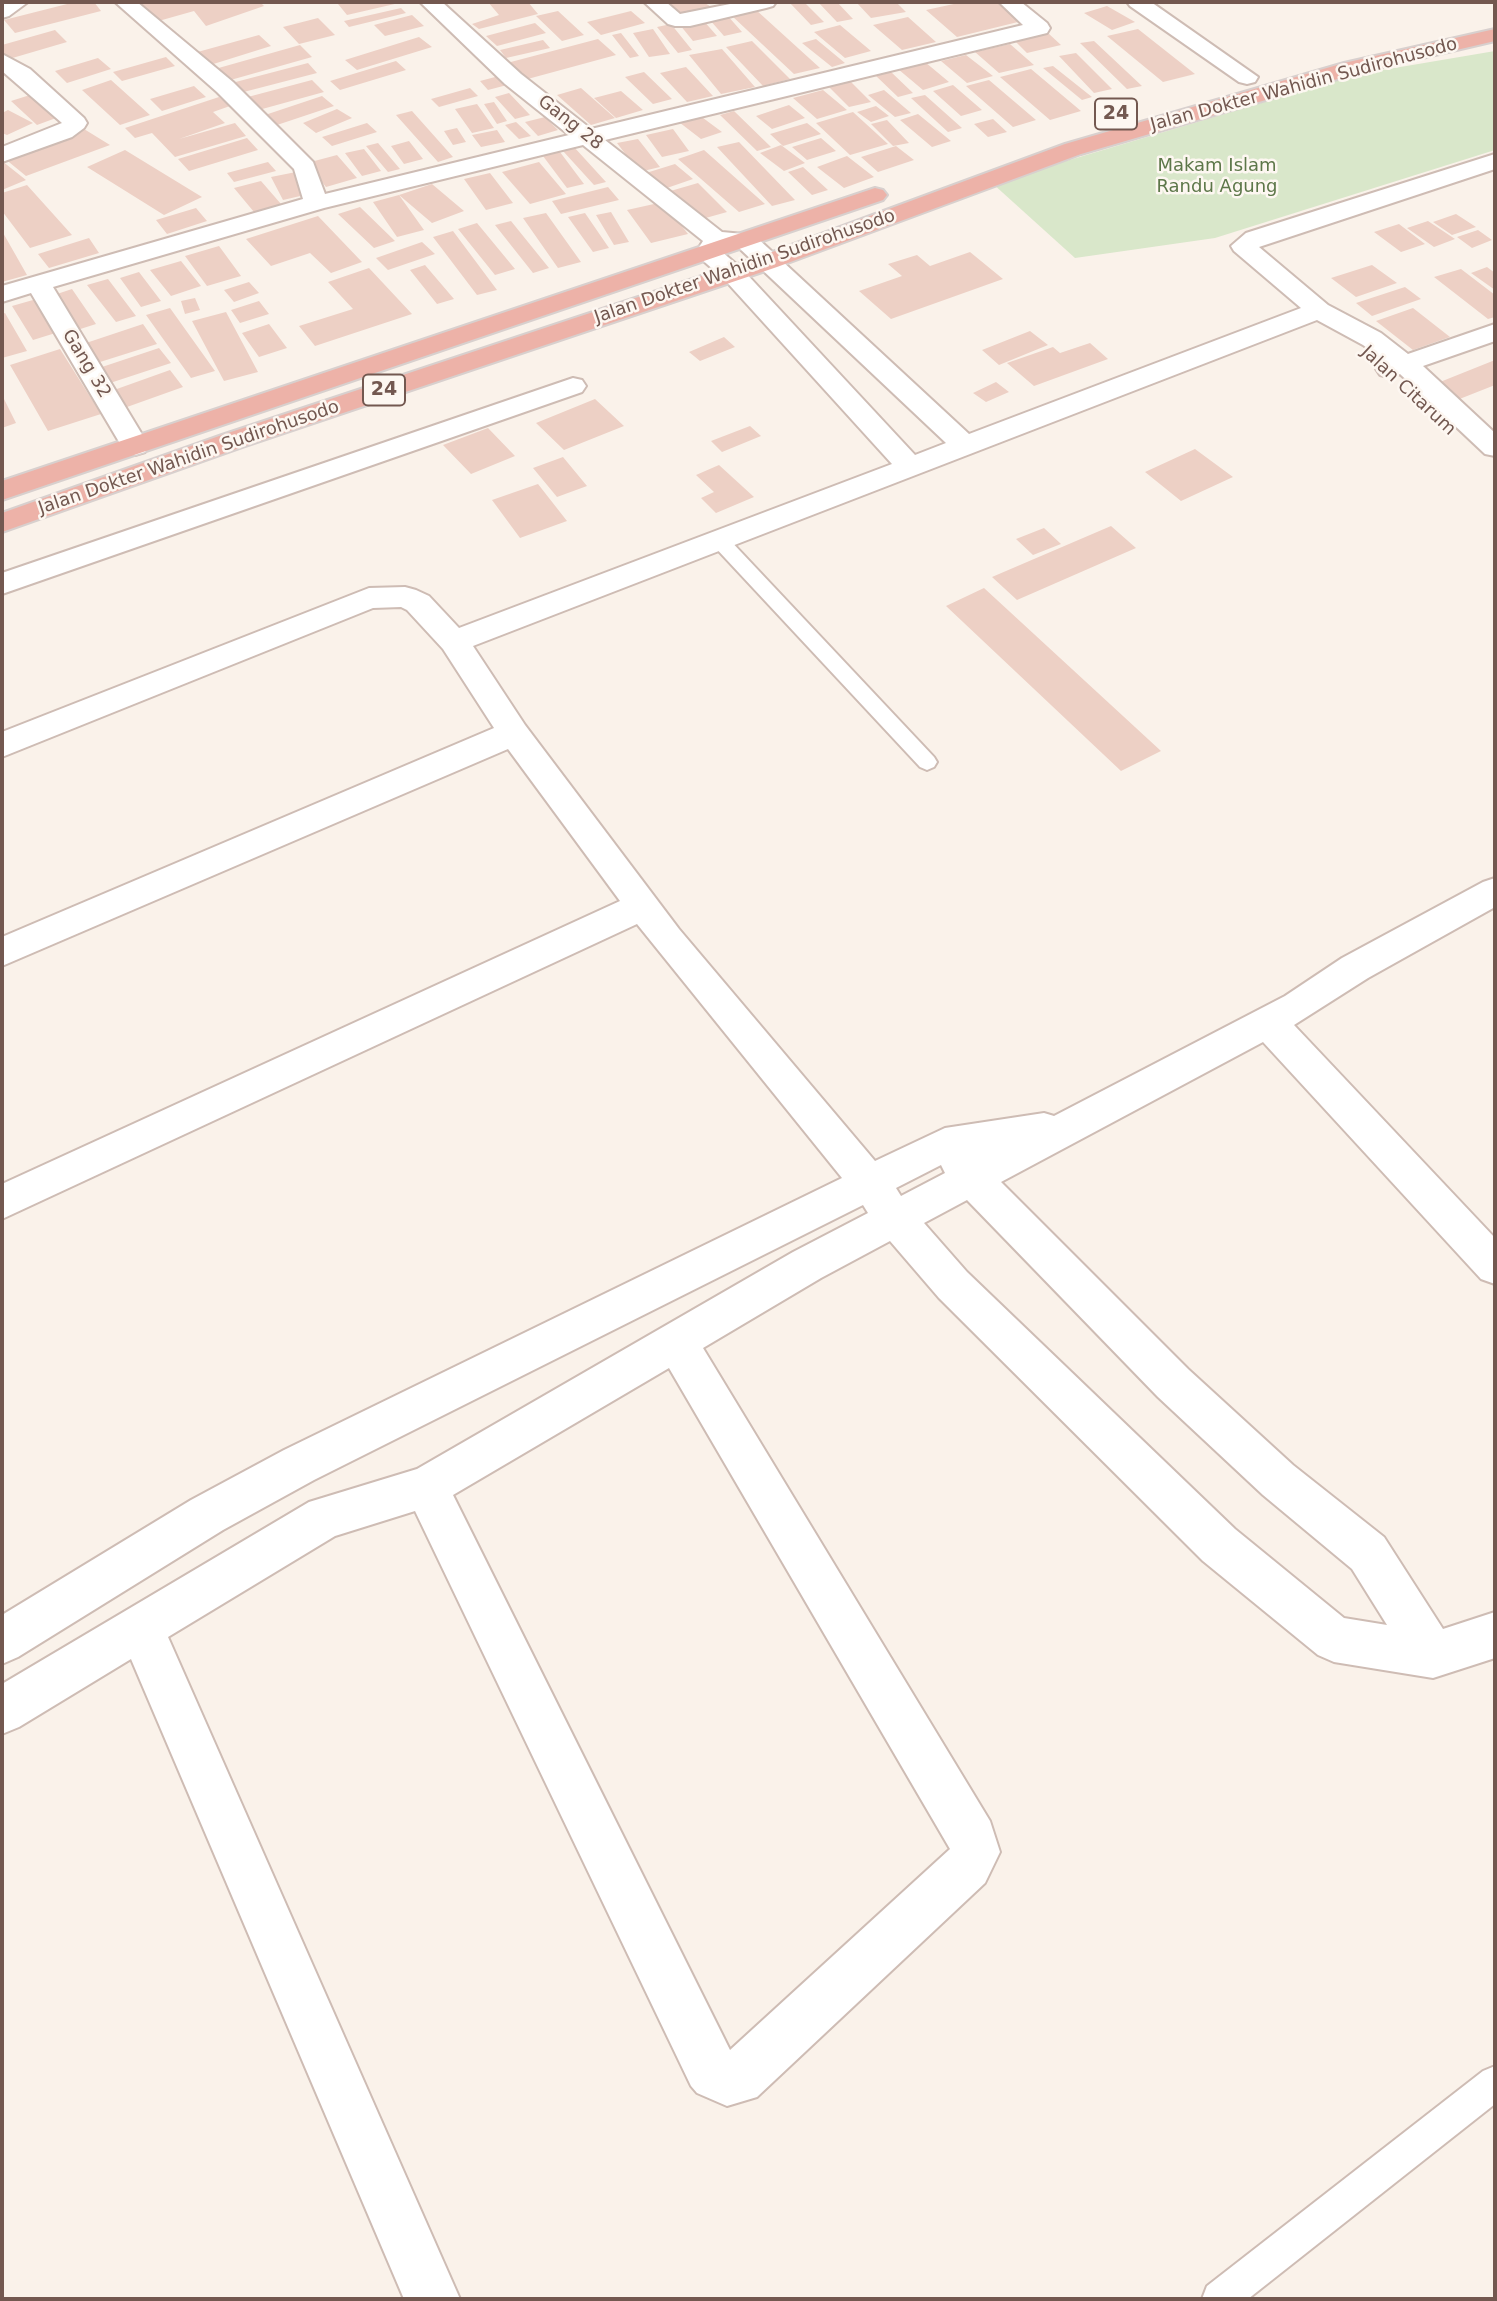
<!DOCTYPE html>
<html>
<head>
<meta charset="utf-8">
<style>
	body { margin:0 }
	#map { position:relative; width:1497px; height:2301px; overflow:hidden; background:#faf2ea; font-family:"DejaVu Sans",sans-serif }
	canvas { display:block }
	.frame { position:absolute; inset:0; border:4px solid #735850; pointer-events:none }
</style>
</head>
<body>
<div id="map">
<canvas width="1497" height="2301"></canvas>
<div class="frame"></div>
</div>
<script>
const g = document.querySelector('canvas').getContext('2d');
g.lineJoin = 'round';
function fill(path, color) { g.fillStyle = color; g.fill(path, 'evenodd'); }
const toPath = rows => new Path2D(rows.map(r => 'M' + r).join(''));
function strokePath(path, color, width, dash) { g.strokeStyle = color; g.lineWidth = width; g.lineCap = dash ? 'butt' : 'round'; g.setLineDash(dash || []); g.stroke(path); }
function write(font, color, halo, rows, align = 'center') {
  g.font = font + ' "DejaVu Sans",sans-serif'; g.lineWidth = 5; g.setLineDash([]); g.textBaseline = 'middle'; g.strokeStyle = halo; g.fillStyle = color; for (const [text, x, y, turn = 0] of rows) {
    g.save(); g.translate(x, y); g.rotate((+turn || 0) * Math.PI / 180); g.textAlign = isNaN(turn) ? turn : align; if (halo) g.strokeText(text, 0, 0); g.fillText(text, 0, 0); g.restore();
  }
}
const green = toPath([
	[1495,51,1495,150,1215,238,1075,258,992,183,1359,74]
]);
const building = toPath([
	[75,2,94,2,101,11,15,33,4,20],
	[147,2,260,2,264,6,206,26,194,11,155,22,135,6],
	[348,2,399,2,399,3,347,15,338,4],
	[488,2,528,2,538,14,479,29,472,24,499,15],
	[665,2,703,2,715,9,690,18],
	[789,2,804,2,824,22,811,25],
	[818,2,837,2,853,19,837,22],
	[856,2,896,2,906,12,871,18],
	[963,2,998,2,1022,21,957,37,926,10],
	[1107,6,1135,22,1112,30,1084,13],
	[401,8,406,13,349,27,344,21],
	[755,9,820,68,794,74,731,15],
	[558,11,584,35,562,41,536,16],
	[631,11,645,23,601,35,587,22],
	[412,15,424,26,385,36,374,25],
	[727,15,742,32,724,36,709,19],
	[908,17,936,42,902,50,873,25],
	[318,18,335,35,299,44,283,27],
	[703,20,717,36,693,41,680,25],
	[535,23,546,33,497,46,486,36],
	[671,24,692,50,678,53,657,27],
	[840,25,871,51,845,58,814,32],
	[653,29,670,54,649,57,633,33],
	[1138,29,1195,74,1163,82,1107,36],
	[55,30,67,42,9,59,2,51,2,45],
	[621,33,639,56,630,58,612,35],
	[1048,33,1061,45,1027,53,1014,40],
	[259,35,271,46,207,66,194,53],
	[419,37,432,47,357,70,345,60],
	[598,39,616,55,524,80,507,63],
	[816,39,845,63,832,67,802,43],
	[543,40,550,48,506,58,500,50],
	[752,41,790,79,763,86,726,47],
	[1094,41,1142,86,1127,89,1080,43],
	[1010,44,1034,65,999,73,975,52],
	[300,45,312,57,227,81,215,69],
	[722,49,755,87,721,94,689,55],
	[1076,53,1112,89,1094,93,1059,56],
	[966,55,993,76,967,83,941,61],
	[166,57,175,66,122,81,113,72],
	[98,58,111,69,67,83,55,71],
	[396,61,406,70,340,90,330,81],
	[925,62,949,82,923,90,898,69],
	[308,63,317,73,236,94,228,84],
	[1053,66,1092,97,1082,100,1043,68],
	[686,67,713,96,687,102,660,73],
	[1031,69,1081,111,1050,120,1000,77],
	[890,71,913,93,898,97,875,75],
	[644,72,672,99,653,104,625,77],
	[499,76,507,85,488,90,480,81],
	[111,80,150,115,120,125,82,90],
	[312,80,324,92,255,111,244,98],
	[989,80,1036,120,1013,127,966,86],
	[851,82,871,102,849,107,829,87],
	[953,85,982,110,961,116,933,91],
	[194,86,206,97,162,111,150,99],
	[470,88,478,96,439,107,431,99],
	[581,88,615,118,591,125,557,95],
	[823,90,847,110,817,119,793,98],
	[884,90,911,113,895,117,868,95],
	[621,91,643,110,616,118,594,98],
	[509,93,530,115,515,119,495,97],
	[30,95,56,118,37,125,11,101],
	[925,95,962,128,948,132,911,98],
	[322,96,334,106,277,125,265,115],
	[219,97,230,106,213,112,225,123,179,139,235,123,246,136,175,157,152,133,135,138,125,128],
	[494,102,507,121,497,124,484,104],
	[477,104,494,128,472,133,455,109],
	[789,105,805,118,772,129,756,116],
	[876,106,889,116,871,122,857,112],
	[337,109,352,118,316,133,303,123],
	[8,110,33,123,7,135,2,133,2,113],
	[412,111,453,157,438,162,396,115],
	[734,111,771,147,757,151,720,115],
	[695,112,722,132,701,139,675,119],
	[853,112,888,144,850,155,816,123],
	[918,114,951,141,932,147,900,120],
	[545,117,558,130,538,136,525,122],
	[993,119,1007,132,988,137,974,124],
	[887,120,909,143,893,146,871,124],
	[516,122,531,136,519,139,505,125],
	[367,123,377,132,332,146,322,137],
	[807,123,821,134,783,146,770,134],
	[457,128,466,142,453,145,444,131],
	[84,129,110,145,26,176,4,158],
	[673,129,689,151,662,157,646,135],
	[497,130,505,142,481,147,472,135],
	[247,138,258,150,189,171,178,159],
	[821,138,836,151,807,160,792,147],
	[638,139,660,167,639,172,617,143],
	[409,141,423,159,404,164,391,146],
	[739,142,795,200,772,206,717,147],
	[378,143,400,169,388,172,366,146],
	[781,145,805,163,784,171,760,153],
	[896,146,914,160,878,172,861,157],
	[574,147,606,182,594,185,563,151],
	[364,149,381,171,362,176,345,153],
	[125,150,202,197,164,215,87,167],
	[704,150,765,204,739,212,678,159],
	[560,152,584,184,567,188,543,156],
	[337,155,357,178,326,187,307,163],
	[847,156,874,177,844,188,817,167],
	[2,161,26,180,2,190],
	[268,162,276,171,234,182,227,173],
	[539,162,566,194,530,204,502,172],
	[675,164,693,179,664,189,646,173],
	[803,167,828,190,812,195,788,172],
	[296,172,309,194,283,200,271,177],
	[490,173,513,203,486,210,464,179],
	[261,181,281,204,254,212,234,188],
	[698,183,727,212,695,221,667,192],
	[432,184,464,211,432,223,399,195],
	[27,185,72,235,30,248,2,211,2,193],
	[608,187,619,200,561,214,552,201],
	[399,195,424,230,397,237,373,202],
	[663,202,688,234,651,243,627,210],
	[360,207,395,241,374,248,338,214],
	[196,208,207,221,167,234,156,220],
	[611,212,629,242,614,245,596,215],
	[546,213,581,262,558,268,523,218],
	[585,213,609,248,593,252,568,217],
	[1456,214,1476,227,1452,235,1433,222],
	[318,216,362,262,331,273,310,253,271,266,246,239],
	[511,221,549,268,533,273,495,225],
	[1428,221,1455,239,1434,247,1407,228],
	[477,223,515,269,495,275,458,229],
	[1399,224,1425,244,1401,252,1374,232],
	[1478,230,1492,240,1472,248,1457,237],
	[2,231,27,275,2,282],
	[453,231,497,290,477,295,433,237],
	[89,238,99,253,49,268,38,254],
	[422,242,435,254,388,270,376,258],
	[219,246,241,276,207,286,185,256],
	[970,252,1003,279,891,319,859,291,902,276,888,264,917,255,930,266],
	[181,261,201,286,171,296,150,270],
	[425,265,454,299,437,304,410,270],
	[1372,265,1397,283,1356,297,1331,278],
	[1487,267,1495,273,1495,290,1471,273],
	[369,268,412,314,315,346,299,326,353,309,328,282],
	[1461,269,1495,295,1495,317,1488,319,1434,277],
	[139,272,161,301,141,307,120,278],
	[108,279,136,316,116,322,87,285],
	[249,282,259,293,234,302,224,290],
	[1405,287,1421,299,1372,316,1356,303],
	[72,289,96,324,71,332,48,297],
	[40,298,62,331,33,340,12,306],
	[195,298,200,310,185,314,181,301],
	[259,301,269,314,240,323,231,310],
	[170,308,215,371,191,378,146,315],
	[1413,308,1450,337,1413,350,1376,321],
	[226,312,258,372,224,381,192,321],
	[5,313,27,351,2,358,2,314],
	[143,324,157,344,100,362,86,343],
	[269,324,287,348,259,357,242,333],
	[1030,331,1048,345,999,365,982,350],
	[724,337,735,347,700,361,689,352],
	[1090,343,1108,359,1034,386,1007,363,1053,347,1060,353],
	[159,348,171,363,104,385,93,370],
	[60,349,101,414,48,431,10,365],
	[1495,360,1495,385,1457,400,1435,384],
	[170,370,183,387,127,407,114,390],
	[996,382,1009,392,986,402,973,393],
	[2,395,16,423,2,428],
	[595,399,624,426,564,450,536,423],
	[750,426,761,436,722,452,711,441],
	[488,428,515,456,471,474,443,445],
	[1195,449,1233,477,1181,501,1145,472],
	[563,457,587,486,557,497,533,468],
	[719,465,754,497,716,513,701,498,714,492,696,475],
	[538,484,567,521,520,538,492,500],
	[1111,526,1136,548,1017,600,992,577],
	[1044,528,1061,544,1033,555,1016,539],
	[984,588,1161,751,1121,771,946,606]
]);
const lane = toPath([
	[719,534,726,536,934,757,937,762,934,767,927,770,920,767,712,544,710,540,719,534],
	[1495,2066,1495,2104,1248,2299,1202,2299,1207,2286,1483,2071,1495,2066]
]);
const street = toPath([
	[4,2,28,2,9,16,2,18,4,2],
	[115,2,137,2,233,82,313,162,325,194,569,135,505,84,420,2,442,2,521,74,591,129,1023,25,999,2,1021,2,1047,23,1050,28,1047,33,605,140,722,232,754,235,969,434,1301,308,1234,251,1231,246,1246,233,1495,154,1495,169,1259,247,1328,305,1381,333,1408,354,1495,324,1495,341,1423,366,1495,433,1495,456,1485,454,1400,374,1389,377,1380,375,1376,369,1385,361,1363,345,1317,320,473,646,525,725,679,929,875,1161,945,1128,1044,1113,1054,1116,1285,996,1342,958,1483,882,1495,878,1495,907,1368,978,1294,1025,1495,1238,1495,1284,1481,1279,1263,1042,1001,1182,1188,1369,1293,1465,1384,1537,1443,1629,1495,1612,1495,1658,1433,1678,1334,1662,1318,1655,1203,1561,939,1298,890,1241,821,1278,703,1348,990,1821,1000,1852,985,1883,757,2097,727,2106,697,2093,691,2086,415,1511,335,1536,168,1637,460,2299,404,2299,131,1659,19,1727,2,1734,2,1684,309,1502,417,1469,793,1252,868,1213,863,1205,314,1480,223,1530,18,1657,2,1664,2,1615,191,1500,284,1450,842,1178,637,924,2,1219,2,1184,620,901,508,749,2,966,2,937,494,728,443,649,407,610,401,607,373,608,2,757,2,732,369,588,405,587,416,590,429,596,459,628,892,464,724,279,699,257,696,252,703,241,583,145,324,208,53,287,149,446,145,452,135,455,125,452,31,293,2,302,2,286,303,199,294,169,217,92,115,2],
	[724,247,738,247,946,443,915,455,742,269,721,251,724,247],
	[941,1165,945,1173,901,1196,896,1188,941,1165],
	[967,1200,1158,1397,1263,1495,1352,1569,1387,1625,1344,1618,1235,1529,967,1272,924,1223,967,1200],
	[669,1368,950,1849,730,2050,453,1495,669,1368],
	[644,2,666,2,680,14,740,2,776,2,773,6,766,8,690,26,675,26,668,24,644,2],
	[1127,2,1151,2,1258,77,1255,82,1247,84,1239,82,1130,6,1127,2],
	[2,54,30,69,84,118,87,123,84,128,72,137,2,162,2,147,62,123,2,71,2,54],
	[573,378,582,380,586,386,582,392,2,594,2,573,573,378]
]);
const highway = toPath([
	[1495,29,1495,41,1358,73,1081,154,777,267,242,447,2,532,2,513,222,435,759,257,1065,144,1344,63,1495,29],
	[875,188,883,190,887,195,883,200,2,500,2,481,875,188]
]);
const farStreetnames = [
	["Jalan Dokter Wahidin Sudirohusodo",1304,85,-15],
	["Gang 28",570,123,38],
	["Jalan Dokter Wahidin Sudirohusodo",745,267,-19],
	["Gang 32",86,364,59],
	["Jalan Citarum",1408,391,43],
	["Jalan Dokter Wahidin Sudirohusodo",189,458,-19]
];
const farParknames = [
	["Makam Islam",1217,166],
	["Randu Agung",1217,187]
];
const shields = [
	[1116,114,42],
	[384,390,42]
];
const shieldNames = [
	["24",1116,114],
	["24",384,390]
];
fill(green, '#d9e7ca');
fill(building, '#edd0c5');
strokePath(lane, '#cebcb4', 4);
strokePath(street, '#cebcb4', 4);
strokePath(highway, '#d8d0ce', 4);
fill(lane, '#fff');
fill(street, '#fff');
fill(highway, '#edb2a8');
write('18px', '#735850', '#fdf7f1', farStreetnames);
write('18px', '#5d7749', '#fdf7f1', farParknames);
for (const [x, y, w] of shields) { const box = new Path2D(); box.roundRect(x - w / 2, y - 15.5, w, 31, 5); g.fillStyle = '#fdf7f1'; g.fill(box); strokePath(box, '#735850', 2); }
write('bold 19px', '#735850', null, shieldNames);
</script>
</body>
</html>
